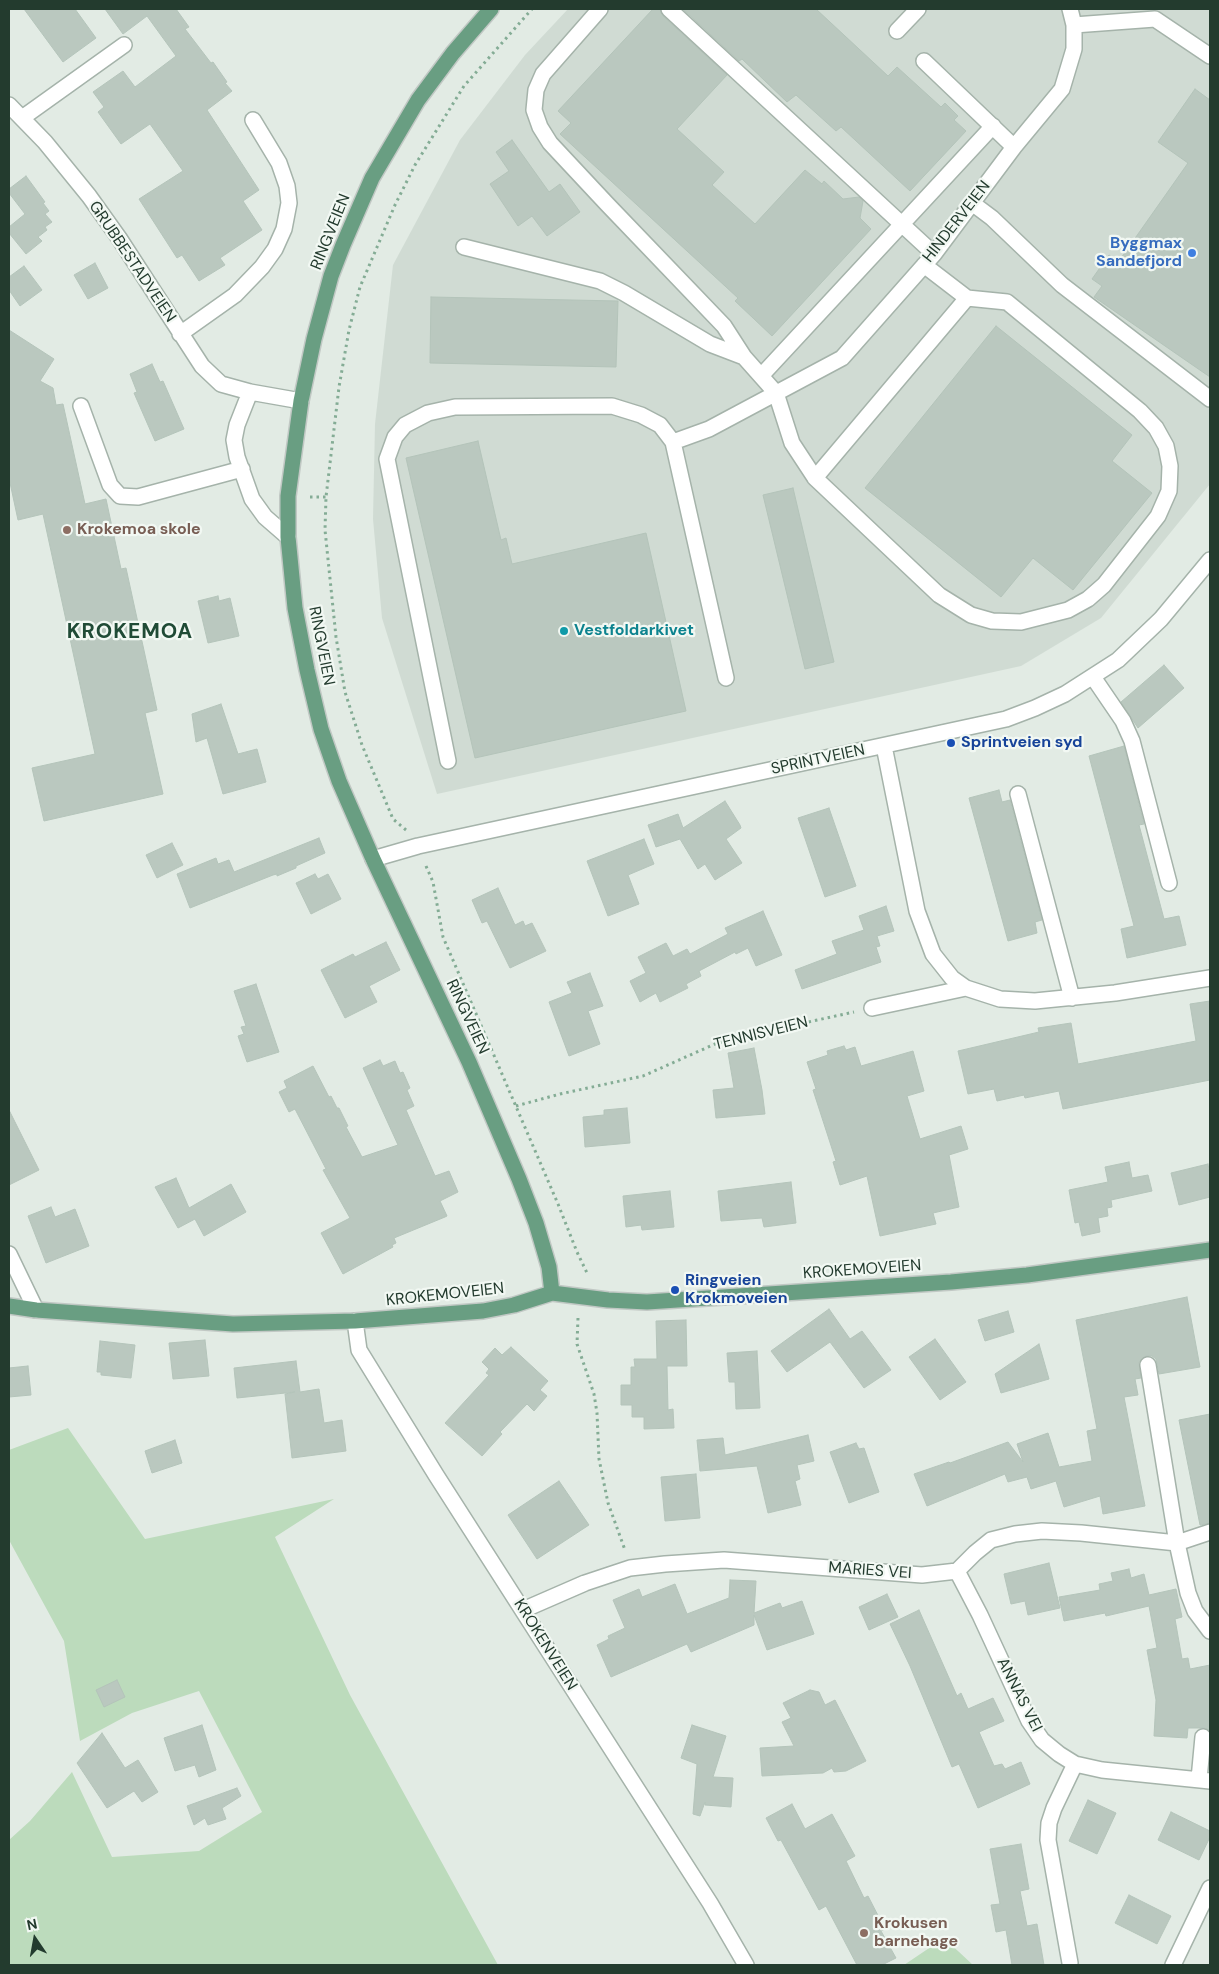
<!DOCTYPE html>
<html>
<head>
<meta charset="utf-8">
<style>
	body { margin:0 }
	#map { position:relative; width:1219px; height:1974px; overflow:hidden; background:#e2ebe4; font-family:"DM Sans",sans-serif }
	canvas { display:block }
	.frame { position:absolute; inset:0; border:10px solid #233b2e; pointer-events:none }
	.north { position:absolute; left:10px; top:1914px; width:50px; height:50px; -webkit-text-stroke:4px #f2f8f3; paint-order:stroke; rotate:348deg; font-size:14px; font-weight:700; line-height:20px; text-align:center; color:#233b2e }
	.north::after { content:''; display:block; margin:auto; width:18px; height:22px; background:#233b2e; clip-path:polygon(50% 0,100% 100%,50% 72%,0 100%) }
</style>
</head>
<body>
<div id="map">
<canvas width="1219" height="1974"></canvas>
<div class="frame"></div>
<div class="north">N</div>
</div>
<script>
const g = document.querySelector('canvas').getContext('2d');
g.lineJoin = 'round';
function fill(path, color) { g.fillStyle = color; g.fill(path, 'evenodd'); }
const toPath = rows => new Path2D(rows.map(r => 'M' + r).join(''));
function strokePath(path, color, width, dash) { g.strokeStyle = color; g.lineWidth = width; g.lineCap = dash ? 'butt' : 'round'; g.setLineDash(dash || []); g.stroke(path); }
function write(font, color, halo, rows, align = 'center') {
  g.font = font + ' "DM Sans",sans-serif'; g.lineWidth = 4.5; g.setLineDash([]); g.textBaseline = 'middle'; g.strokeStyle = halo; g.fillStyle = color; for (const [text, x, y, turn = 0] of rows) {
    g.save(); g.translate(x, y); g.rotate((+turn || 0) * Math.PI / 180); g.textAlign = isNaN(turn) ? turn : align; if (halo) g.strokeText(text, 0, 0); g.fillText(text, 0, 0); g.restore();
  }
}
const built = toPath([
	[568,9,1210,9,1210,484,1101,618,1021,666,437,794,382,618,373,519,375,424,393,265,460,140,525,55]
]);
const green = toPath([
	[68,1428,145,1539,334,1499,275,1537,350,1695,498,1965,9,1965,9,1840,30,1821,72,1772,112,1857,199,1851,262,1812,199,1691,132,1713,80,1741,64,1641,9,1540,9,1450],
	[944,1938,973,1965,904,1965]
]);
const building = toPath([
	[24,9,75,9,96,38,63,62,24,9],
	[105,9,176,9,189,27,185,29,211,63,213,62,227,82,225,83,232,91,207,110,259,190,243,201,262,230,220,258,225,265,199,281,182,255,177,258,139,199,183,171,150,124,121,144,98,112,104,107,93,92,123,71,135,87,176,56,147,16,123,34,105,9],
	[653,9,660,9,663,16,727,75,677,129,724,172,712,185,755,224,805,170,822,184,824,181,843,199,859,197,863,201,860,218,871,229,772,336,735,301,738,298,560,134,571,123,558,111,653,9],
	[683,9,816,9,888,76,897,67,941,107,945,103,958,116,954,120,966,131,910,191,841,127,836,131,796,95,787,102,742,59,739,61,683,9],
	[1195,89,1210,100,1210,377,1094,297,1102,286,1092,279,1109,255,1119,261,1188,163,1158,142,1195,89],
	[512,140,549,192,560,184,580,212,547,236,532,216,518,226,490,184,509,171,496,152,512,140],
	[26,176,45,202,43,203,49,211,45,214,52,222,45,227,47,230,38,237,42,241,26,254,9,233,9,227,25,214,9,193,9,189,26,176],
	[95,263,108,288,88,299,74,275,95,263],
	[24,266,42,290,20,306,9,290,9,277,24,266],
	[431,297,618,301,616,367,430,363,431,297],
	[996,326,1132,435,1112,461,1152,493,1073,590,1033,558,1001,597,865,488,996,326],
	[9,330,54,359,40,381,53,388,56,405,63,404,85,504,106,499,121,569,126,568,157,710,145,713,163,794,44,821,32,768,95,754,43,514,18,520,9,478,9,330],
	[152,364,160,382,163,381,184,429,155,441,134,393,137,392,130,374,152,364],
	[478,441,501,540,506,538,512,564,646,533,686,711,475,758,406,458,478,441],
	[793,488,834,662,805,669,763,495,793,488],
	[218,596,219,601,230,598,239,636,208,643,198,601,218,596],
	[1164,665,1184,688,1138,728,1121,702,1164,665],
	[221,704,238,754,257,749,266,782,223,794,207,738,196,742,192,714,221,704],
	[1124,746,1144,824,1139,825,1164,919,1179,916,1186,945,1127,958,1121,929,1134,926,1089,756,1124,746],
	[999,790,1002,802,1010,800,1042,920,1035,922,1037,933,1008,941,969,798,999,790],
	[725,801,740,825,741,828,726,839,742,863,715,880,705,864,698,869,680,839,656,847,648,825,678,814,683,828,725,801],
	[829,808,856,886,825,897,798,818,829,808],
	[319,838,325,853,296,866,296,868,277,876,277,874,273,875,190,908,177,874,216,858,218,864,229,860,234,872,319,838],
	[644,839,654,864,628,875,639,904,608,916,587,861,644,839],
	[172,843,183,865,157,878,146,855,172,843],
	[315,874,318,879,328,874,341,899,311,914,296,883,315,874],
	[498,888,515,925,523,921,525,926,532,923,546,951,510,968,487,921,482,923,472,900,498,888],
	[886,906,894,931,877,936,880,946,876,947,881,962,802,989,795,970,837,954,832,941,864,930,859,916,886,906],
	[763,911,782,955,756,966,748,948,736,954,735,952,699,971,701,976,686,984,688,988,660,1002,656,993,640,1002,630,981,646,973,638,957,666,943,673,956,687,949,690,954,728,934,725,928,763,911],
	[386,942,400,970,369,986,377,1002,345,1018,321,970,353,954,355,957,386,942],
	[590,973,603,1006,588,1011,600,1044,569,1056,549,1002,572,993,567,982,590,973],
	[256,984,279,1052,247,1062,238,1036,244,1034,241,1027,246,1026,234,991,256,984],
	[1210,1001,1210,1080,1063,1109,1059,1091,1025,1098,1024,1095,997,1101,994,1089,968,1094,958,1051,1039,1032,1038,1028,1071,1023,1078,1064,1196,1041,1190,1004,1210,1001],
	[844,1046,846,1050,855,1047,861,1066,913,1051,924,1091,907,1096,920,1139,961,1126,968,1149,949,1155,959,1207,933,1213,936,1224,880,1236,867,1176,840,1185,833,1162,836,1161,813,1090,816,1089,807,1062,828,1055,827,1051,844,1046],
	[754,1048,762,1090,765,1114,716,1118,713,1090,734,1088,728,1053,754,1048],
	[380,1060,383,1066,395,1061,400,1073,403,1072,410,1088,407,1090,414,1106,406,1110,435,1176,449,1171,458,1192,440,1201,447,1216,445,1217,394,1238,396,1243,392,1245,393,1247,343,1274,321,1233,350,1218,323,1170,326,1169,295,1109,289,1112,279,1092,287,1088,284,1081,313,1066,329,1097,331,1096,337,1108,339,1108,348,1126,346,1127,362,1157,398,1145,363,1068,380,1060],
	[627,1108,630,1143,585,1147,583,1117,604,1115,604,1110,627,1108],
	[9,1110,39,1170,9,1185,9,1110],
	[1129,1162,1132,1178,1148,1175,1152,1191,1111,1200,1112,1207,1107,1208,1108,1216,1098,1218,1100,1232,1082,1236,1079,1222,1075,1223,1069,1190,1108,1182,1105,1167,1129,1162],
	[1208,1164,1210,1175,1210,1197,1179,1205,1171,1173,1208,1164],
	[176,1178,189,1208,231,1184,246,1212,204,1236,195,1219,178,1228,155,1187,176,1178],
	[791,1182,796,1223,764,1227,762,1218,721,1221,718,1191,791,1182],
	[670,1191,674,1227,642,1230,641,1225,626,1227,623,1196,670,1191],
	[51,1207,55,1217,75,1209,89,1246,46,1263,28,1216,51,1207],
	[1187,1297,1200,1367,1159,1374,1156,1359,1152,1356,1146,1356,1139,1362,1141,1378,1135,1379,1138,1395,1124,1397,1145,1506,1103,1514,1100,1496,1064,1507,1056,1481,1031,1489,1027,1477,1008,1482,1005,1474,927,1506,914,1474,949,1462,950,1463,1008,1442,1023,1462,1017,1444,1048,1433,1059,1467,1092,1461,1087,1431,1097,1429,1076,1320,1187,1297],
	[829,1309,850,1339,862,1331,891,1370,864,1388,830,1342,787,1372,771,1351,829,1309],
	[1008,1311,1014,1332,985,1341,978,1320,1008,1311],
	[686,1320,687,1366,667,1366,668,1410,673,1409,674,1428,644,1429,644,1417,632,1417,632,1405,621,1405,621,1385,631,1385,631,1367,635,1367,634,1359,657,1359,656,1321,686,1320],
	[935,1339,966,1382,940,1400,909,1357,935,1339],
	[205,1340,209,1376,173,1379,169,1343,205,1340],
	[100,1341,135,1345,131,1378,101,1375,101,1372,97,1372,100,1341],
	[1039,1344,1049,1379,1001,1393,995,1374,1039,1344],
	[511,1347,548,1381,540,1390,547,1396,534,1411,527,1404,500,1432,502,1434,482,1456,445,1423,489,1375,486,1373,489,1369,482,1362,495,1348,502,1355,511,1347],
	[757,1351,760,1408,736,1409,735,1382,729,1382,727,1353,757,1351],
	[296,1361,300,1392,319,1389,324,1423,342,1420,346,1451,292,1458,285,1394,295,1392,237,1398,234,1368,296,1361],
	[28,1366,31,1395,9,1397,9,1368,28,1366],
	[1210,1414,1210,1523,1200,1525,1179,1420,1210,1414],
	[808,1435,814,1461,797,1465,800,1479,795,1481,801,1505,768,1513,757,1466,700,1471,697,1440,723,1438,725,1455,808,1435],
	[175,1440,182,1463,152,1473,145,1451,175,1440],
	[856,1443,859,1449,864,1448,879,1492,849,1503,830,1452,856,1443],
	[696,1474,700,1518,665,1521,661,1477,696,1474],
	[559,1481,589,1525,537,1559,508,1515,559,1481],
	[1049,1563,1060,1608,1028,1615,1025,1601,1011,1604,1004,1574,1049,1563],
	[1129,1569,1131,1578,1144,1574,1149,1595,1176,1589,1182,1617,1175,1619,1182,1659,1188,1658,1190,1669,1210,1665,1210,1730,1203,1728,1188,1728,1187,1738,1154,1736,1156,1700,1147,1650,1157,1648,1149,1606,1106,1616,1105,1613,1064,1621,1059,1597,1100,1590,1099,1584,1113,1581,1111,1573,1129,1569],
	[730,1580,756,1581,754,1613,780,1603,782,1608,802,1601,814,1634,767,1650,754,1615,754,1625,691,1652,687,1644,611,1677,597,1645,609,1639,608,1636,625,1628,613,1600,639,1589,642,1597,675,1584,687,1614,729,1598,730,1580],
	[887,1594,898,1617,869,1630,859,1607,887,1594],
	[919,1610,957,1696,961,1693,968,1709,993,1698,1004,1721,979,1732,994,1766,1002,1764,1005,1769,1021,1762,1030,1784,978,1808,959,1764,952,1767,910,1666,890,1624,919,1610],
	[117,1680,125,1697,104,1707,96,1690,117,1680],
	[810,1690,819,1692,825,1705,835,1700,866,1761,846,1771,834,1772,832,1768,823,1773,762,1776,760,1748,794,1746,782,1722,791,1718,783,1703,810,1690],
	[202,1725,216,1770,199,1777,195,1765,175,1771,164,1738,202,1725],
	[692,1725,726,1736,713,1777,733,1778,731,1807,705,1805,705,1802,700,1816,693,1814,697,1764,681,1758,692,1725],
	[102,1733,125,1768,138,1760,158,1792,142,1802,134,1791,107,1808,77,1763,102,1733],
	[237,1788,241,1796,222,1808,226,1819,208,1825,205,1818,194,1825,187,1806,237,1788],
	[1088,1800,1116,1813,1097,1854,1069,1841,1088,1800],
	[792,1804,805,1829,832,1814,855,1856,846,1861,864,1898,868,1896,885,1929,881,1931,896,1958,882,1965,857,1965,826,1906,819,1910,781,1840,778,1841,766,1818,792,1804],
	[1171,1812,1210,1831,1210,1837,1199,1860,1158,1840,1171,1812],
	[1021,1844,1029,1889,1020,1891,1027,1926,1037,1924,1044,1965,1012,1965,1006,1930,996,1932,991,1905,1000,1904,990,1849,1021,1844],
	[1129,1895,1171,1916,1157,1944,1115,1923,1129,1895]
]);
const path = toPath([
	[310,497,326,497],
	[406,830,393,819,362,745,345,692,336,637,325,530,326,497,339,387,349,330,360,287,395,205,415,165,464,86,532,9],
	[426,866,433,882,443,937,558,1204,577,1252,588,1275],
	[516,1106,560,1094,643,1076,715,1044,744,1036,854,1012],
	[578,1318,577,1344,594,1394,597,1413,599,1459,608,1503,625,1550]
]);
const minor = toPath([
	[600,9,543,74,536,90,534,110,540,127,550,143,607,204,724,326,744,357,776,393,792,443,815,478,939,595,971,615,992,621,1021,622,1068,610,1088,599,1104,585,1158,516,1169,491,1170,466,1166,446,1156,428,1140,411,1007,302,967,298,924,265],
	[669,9,934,254],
	[1074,25,1155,19,1210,56],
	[897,31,918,9],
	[924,61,1014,147],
	[9,105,45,142,89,196,119,238,202,366,221,384,250,392,301,401],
	[22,118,124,45],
	[972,203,992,218,1062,285,1210,399],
	[464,247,600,281,624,293,710,344,744,357],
	[180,334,235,295,262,267,275,249,284,229,289,203,287,186,279,163,253,120],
	[761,376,993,126],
	[250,392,237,425,234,440,237,457,252,499,265,517,288,537],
	[81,406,110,485,120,496,138,497,242,469],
	[673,442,709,429,842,358,934,254,1014,147,1062,89,1074,49,1074,25,1070,9],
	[815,478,967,298],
	[1093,677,1123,721,1132,741,1169,883],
	[884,746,917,911,933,954,952,978,966,988,1000,999,1035,1001,1115,993,1210,978],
	[448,761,387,459,395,437,405,425,428,413,455,407,612,406,641,415,660,425,673,442,726,678],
	[1018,794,1072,998],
	[373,859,418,846,1006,719,1035,708,1065,694,1118,660,1161,619,1210,560],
	[872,1008,966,988],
	[9,1254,36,1310],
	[355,1321,359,1350,436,1475,710,1903,746,1965],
	[1148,1365,1177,1543,1188,1593,1195,1611,1210,1631],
	[957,1571,980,1615,1029,1721,1042,1740,1059,1754,1075,1764,1102,1770,1210,1781],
	[523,1610,585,1583,630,1568,665,1564,724,1560,922,1575,957,1571,975,1553,991,1540,1015,1534,1042,1531,1081,1533,1177,1543,1210,1532],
	[1199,1779,1203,1737],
	[1070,1963,1048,1840,1049,1823,1054,1808,1075,1764],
	[1173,1965,1210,1888]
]);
const major = toPath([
	[491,9,453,53,418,100,372,178,343,245,331,276,314,339,301,401,288,496,288,537,295,608,307,670,321,729,339,781,373,859,469,1062,519,1179,536,1223,549,1267,552,1293],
	[9,1306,36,1310,233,1324,355,1321,483,1311,514,1305,552,1293,608,1300,647,1302,951,1282,1027,1275,1210,1250]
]);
const markers = [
	[1192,253,5,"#3f7fe0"],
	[67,530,5,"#8d6e63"],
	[564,631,5,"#0f9aa8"],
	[951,743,5,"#1a4fb4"],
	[675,1290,5,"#1a4fb4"],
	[864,1933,5,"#8d6e63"]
];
const streetNames = [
	["HINDERVEIEN",957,222,-52],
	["RINGVEIEN",331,232,-68],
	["GRUBBESTADVEIEN",132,262,56],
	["RINGVEIEN",321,646,79],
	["SPRINTVEIEN",818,760,-12],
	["RINGVEIEN",467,1017,65],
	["TENNISVEIEN",761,1034,-14],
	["KROKEMOVEIEN",862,1270,-4],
	["KROKEMOVEIEN",445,1295,-6],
	["MARIES VEI",870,1571,4],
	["KROKENVEIEN",545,1645,58],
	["ANNAS VEI",1019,1695,63]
];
const shopNames = [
	["Byggmax",1182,244],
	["Sandefjord",1182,262]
];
const educationNames = [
	["Krokemoa skole",77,530],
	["Krokusen",874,1924],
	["barnehage",874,1942]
];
const cultureNames = [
	["Vestfoldarkivet",574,631]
];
const transitNames = [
	["Sprintveien syd",961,743],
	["Ringveien",685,1281],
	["Krokmoveien",685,1299]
];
const districtNames = [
	["KROKEMOA",130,632]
];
fill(built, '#d0dbd3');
fill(green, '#bcdbbc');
fill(building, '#bac8bf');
strokePath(building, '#b4c4ba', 1);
strokePath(minor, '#a5b3aa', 18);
strokePath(major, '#c1c8c4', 18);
strokePath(path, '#84ac95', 3, [2.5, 4]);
strokePath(minor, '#fff', 15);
strokePath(major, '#699e82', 15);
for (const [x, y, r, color] of markers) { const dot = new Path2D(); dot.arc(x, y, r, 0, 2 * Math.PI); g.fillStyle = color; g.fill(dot); strokePath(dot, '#f2f8f3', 2); }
write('16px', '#233b2e', '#f2f8f3', streetNames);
write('bold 16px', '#366cbe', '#f2f8f3', shopNames, 'right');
write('bold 16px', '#785e54', '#f2f8f3', educationNames, 'left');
write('bold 16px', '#0d838f', '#f2f8f3', cultureNames, 'left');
write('bold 16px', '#164399', '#f2f8f3', transitNames, 'left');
g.letterSpacing = '1px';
write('bold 21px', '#204b36', '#f2f8f3', districtNames);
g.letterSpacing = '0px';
</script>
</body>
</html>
